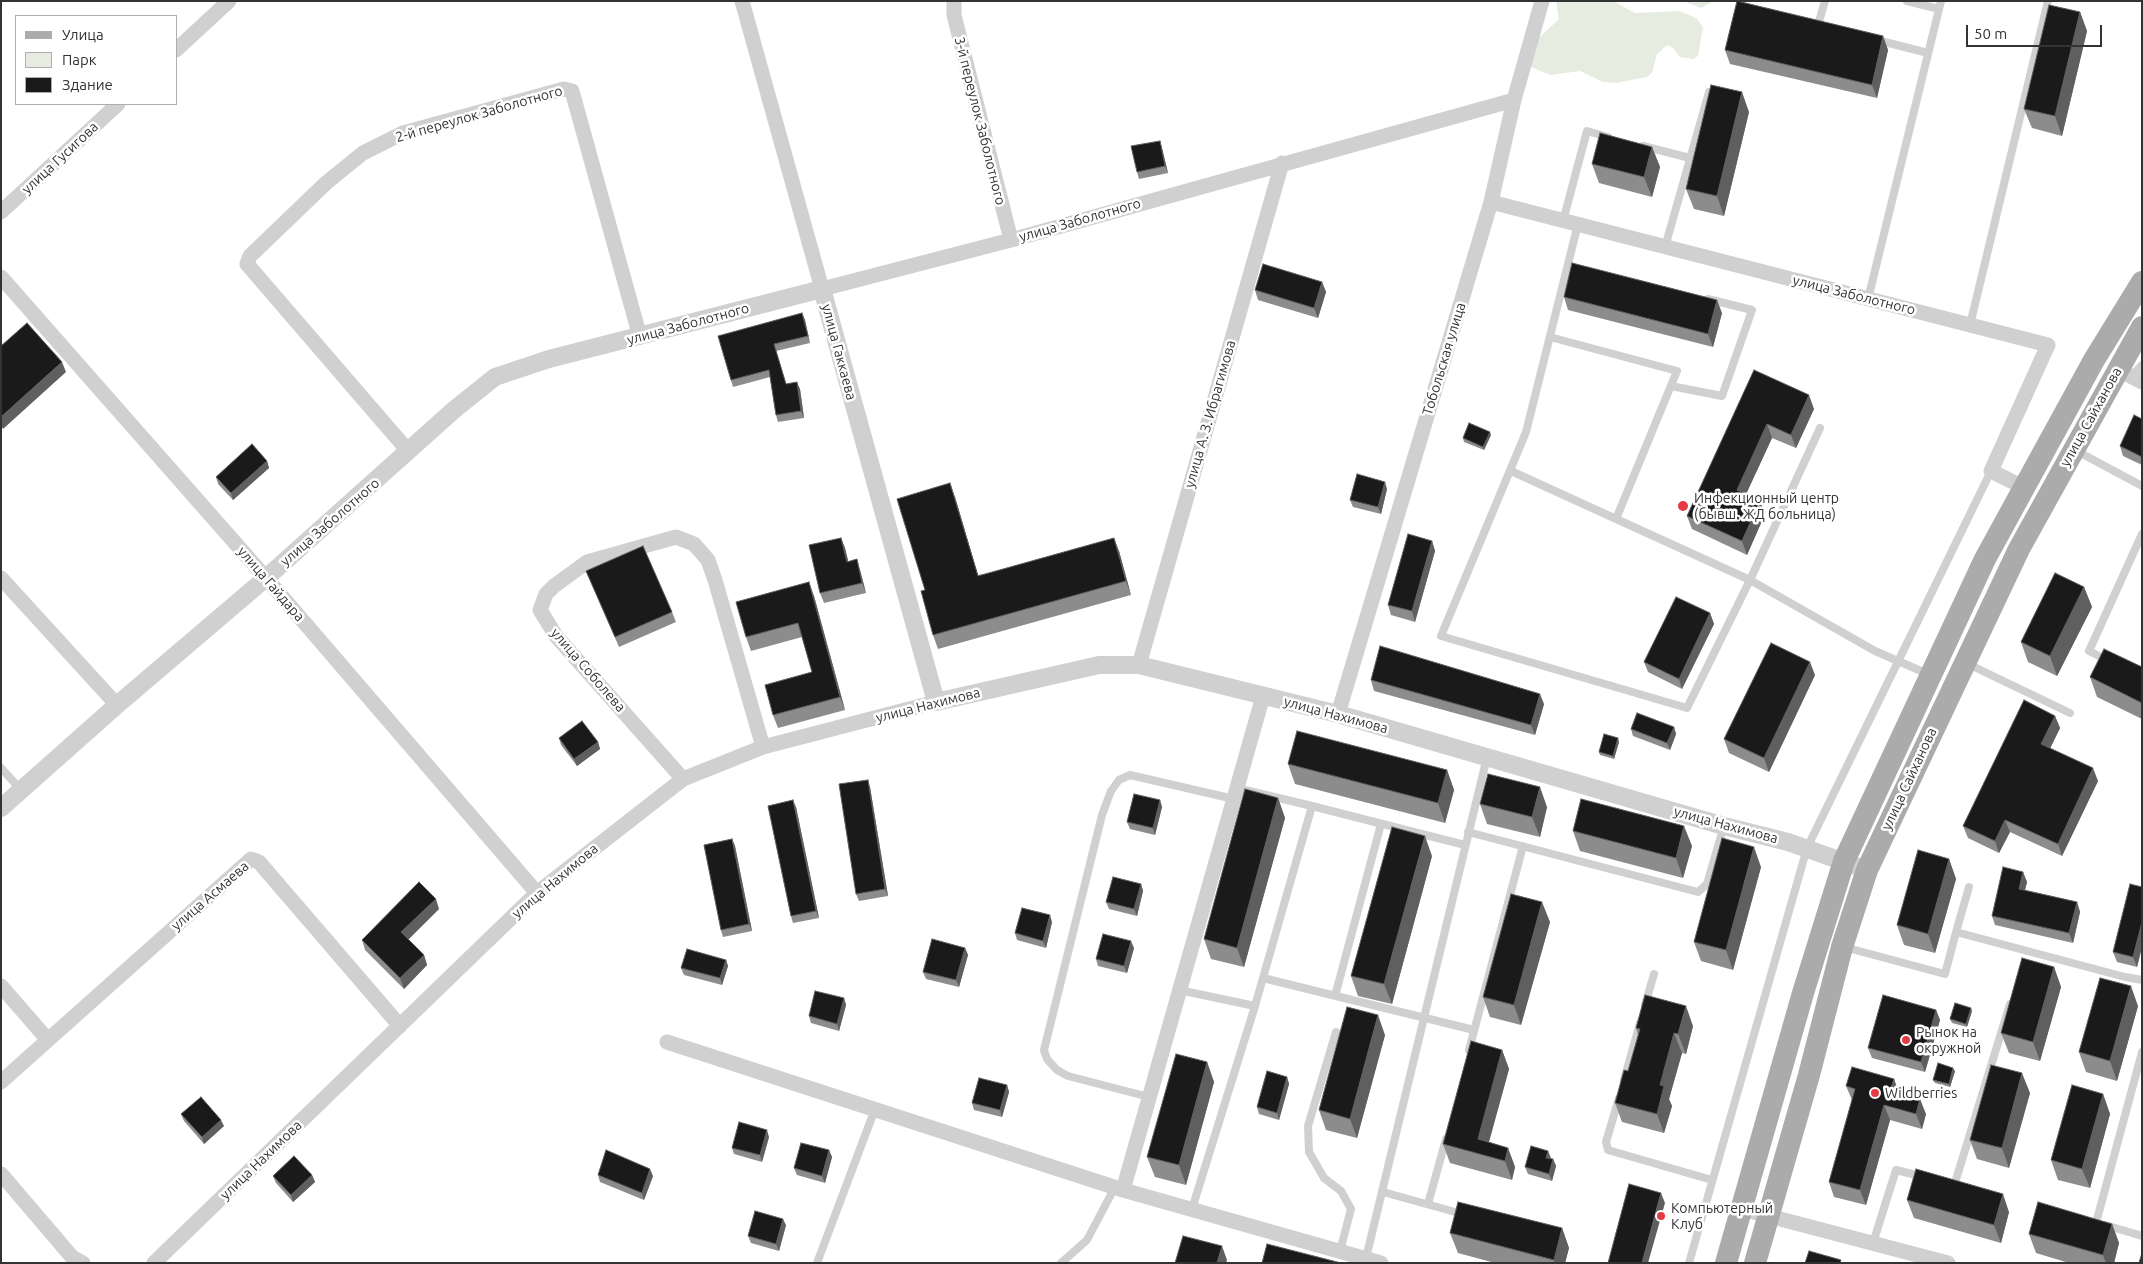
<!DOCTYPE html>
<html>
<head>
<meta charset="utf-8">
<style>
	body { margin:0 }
	#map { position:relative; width:2143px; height:1264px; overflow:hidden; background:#fff; font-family:Ubuntu,sans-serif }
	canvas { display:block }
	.frame { position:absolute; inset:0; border:2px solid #333; pointer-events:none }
	.legend { position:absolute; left:15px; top:15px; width:162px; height:90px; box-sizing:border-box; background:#fff; border:1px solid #adadad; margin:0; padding:6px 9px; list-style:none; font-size:15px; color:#333 }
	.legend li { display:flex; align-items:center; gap:10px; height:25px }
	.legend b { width:25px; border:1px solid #adadad }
	.scale { position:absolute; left:1966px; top:25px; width:136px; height:22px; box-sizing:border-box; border:2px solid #333; border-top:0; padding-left:6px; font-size:15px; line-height:18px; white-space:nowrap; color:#333; -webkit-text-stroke:4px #fff; paint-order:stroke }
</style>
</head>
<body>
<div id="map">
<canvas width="2143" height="1264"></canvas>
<div class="frame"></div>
<ul class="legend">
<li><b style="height:6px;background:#ababab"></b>Улица</li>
<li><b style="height:14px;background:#e6ecdf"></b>Парк</li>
<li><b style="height:14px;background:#1a1a1a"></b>Здание</li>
</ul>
<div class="scale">50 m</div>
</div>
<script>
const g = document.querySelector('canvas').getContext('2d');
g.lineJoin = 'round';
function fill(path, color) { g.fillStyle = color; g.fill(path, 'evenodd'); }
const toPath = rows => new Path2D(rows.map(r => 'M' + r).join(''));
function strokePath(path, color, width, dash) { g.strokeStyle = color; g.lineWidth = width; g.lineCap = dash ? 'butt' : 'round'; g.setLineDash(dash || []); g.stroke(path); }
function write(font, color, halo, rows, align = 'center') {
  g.font = font + ' Ubuntu,sans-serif'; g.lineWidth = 5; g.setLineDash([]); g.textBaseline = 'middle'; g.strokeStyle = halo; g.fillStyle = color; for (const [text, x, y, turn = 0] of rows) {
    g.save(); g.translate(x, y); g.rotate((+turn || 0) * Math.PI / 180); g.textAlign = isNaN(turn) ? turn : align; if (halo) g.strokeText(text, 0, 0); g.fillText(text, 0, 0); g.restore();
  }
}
const green = toPath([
	[1556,1,1613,1,1635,13,1679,11,1696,18,1703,27,1698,56,1693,59,1680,57,1673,48,1667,45,1657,54,1652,73,1647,77,1616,83,1603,82,1580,71,1550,75,1531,67,1526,56,1527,49,1559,19],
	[1683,1,1714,1,1701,8]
]);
const service = toPath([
	[1907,1,1939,9],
	[1818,25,1825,1],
	[1877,40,1928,53],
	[1643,146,1690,158],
	[1563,221,1587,131,1608,137],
	[1578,224,1526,432,1441,636,1687,708,1750,580,1820,428],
	[1665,247,1709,92],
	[1868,299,1941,1],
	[1970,325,2048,1],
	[1550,337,1677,371,1616,519],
	[2131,377,2142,365],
	[1671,386,1722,396,1752,310,1708,299],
	[2075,450,2142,486],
	[1511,471,1750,580,1875,651,1928,674],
	[2109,661,2089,651,2142,534],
	[1968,664,2070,713],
	[1,768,21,790],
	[1312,806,1465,845],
	[1468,832,1698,892,1707,884,1724,826],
	[1956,932,1969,887],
	[1844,947,1945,974,1956,932,2125,977,2142,980],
	[1263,978,1474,1030],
	[1179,990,1255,1006],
	[1335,996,1381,824],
	[1645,1005,1654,974],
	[1336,1032,1308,1126,1309,1152,1324,1178,1341,1191,1351,1209,1340,1251],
	[1469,1050,1523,846],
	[1624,1080,1640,1023],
	[1149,1097,1068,1076,1057,1070,1047,1059,1044,1050,1102,815,1111,791,1119,780,1130,775,1234,799],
	[1619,1098,1606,1142,1608,1150,1712,1180],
	[1954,1186,2010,1004],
	[1383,1192,1466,1215],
	[1428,1204,1446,1139],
	[1192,1209,1255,1006,1312,806,1237,788],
	[2096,1223,2142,1052],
	[2105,1225,2142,1236],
	[1873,1243,1896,1170,1924,1177],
	[1366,1258,1487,757],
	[817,1263,875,1109],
	[1061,1263,1087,1240,1115,1187],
	[1689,1263,1807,848,1991,471]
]);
const minor = toPath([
	[742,1,822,289,1011,240,1514,100],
	[954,1,954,15,1011,240],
	[176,50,229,1],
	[1491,202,2048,345,1991,471,2023,487],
	[1,212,118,104],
	[1,277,266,578,537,893],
	[2117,369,2142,382],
	[409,452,247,264,250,256,326,183,363,153,403,133,564,89,572,91,640,337],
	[1,578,117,705],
	[1139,665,1282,163],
	[1338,714,1491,202,1514,100,1542,1],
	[683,779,556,636,540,610,546,594,554,586,587,562,676,537,694,544,708,560,715,580,763,747],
	[1,986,48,1040],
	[667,1042,1123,1190,1381,1263],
	[1,1082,251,859,259,862,400,1026],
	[1,1174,72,1257,83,1263],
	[1123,1190,1263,696],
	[1742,1209,1948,1263],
	[154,1263,537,893,683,779,763,747,936,702]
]);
const tertiary = toPath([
	[1,808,117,705,266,578,455,409,495,377,549,359,822,289,936,702,1099,665,1139,665,1338,714,1724,826,1788,842,1867,870]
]);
const primary = toPath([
	[1726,1263,1803,993,1844,861,1985,559,2094,360,2142,282],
	[1755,1263,1809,1075,1842,947,1867,870,2019,549,2142,327]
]);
const wall = toPath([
	[2080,12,2087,31,2062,136,2032,128,2024,109],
	[1883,36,1888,50,1877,98,1730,64,1725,50],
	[1749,112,1724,216,1694,209,1686,189],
	[1160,141,1162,148,1168,173,1139,179,1137,172],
	[1652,147,1660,167,1652,197,1599,183,1592,164],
	[1322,282,1326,292,1318,318,1258,300,1255,290],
	[1564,297,1722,313,1713,347,1568,310],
	[802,313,805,320,810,343,776,351,786,384,800,389,804,418,778,422,776,415,770,377,733,387,731,380],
	[1754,370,1814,409,1796,448,1772,438,1746,494,1760,501,1765,514,1747,555,1692,529,1687,516],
	[2142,419,2142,465,2123,456,2120,446],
	[1491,435,1484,450,1464,442,1463,438],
	[267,461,269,468,233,500,218,484,216,477],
	[1387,489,1381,514,1353,507,1350,500],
	[955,497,978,575,1119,551,1131,595,938,649,933,635,925,590],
	[841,538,845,548,848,561,860,570,866,593,824,603,820,593],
	[1432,541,1435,551,1415,622,1391,615,1388,605],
	[586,571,672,612,676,622,619,647],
	[2084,587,2092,607,2057,676,2028,662,2021,642],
	[814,596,845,710,778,728,773,715,812,672,802,637,751,651,746,637],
	[1710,613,1714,624,1682,689,1648,672,1644,662],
	[2142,667,2142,719,2097,697,2090,677],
	[1815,675,1769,772,1729,753,1724,739],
	[1371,680,1544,704,1535,735,1374,691],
	[2055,716,2060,728,2050,748,2098,781,2062,856,2010,832,1999,853,1968,838,1963,826],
	[1674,727,1676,734,1670,750,1633,736,1631,729],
	[559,738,598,742,600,749,577,766,561,745],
	[1619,742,1614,759,1600,755,1599,752],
	[1288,764,1447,770,1454,790,1445,823,1295,784],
	[870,787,888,896,859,901,856,894],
	[1278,798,1285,818,1244,967,1211,959,1204,939],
	[1160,800,1162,807,1155,835,1130,829,1127,822],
	[1480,804,1547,807,1540,837,1487,824],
	[796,807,819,918,793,923,791,916],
	[1573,831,1692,846,1683,878,1580,851],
	[732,839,735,846,752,931,723,937,721,930],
	[1432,856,1392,1004,1358,996,1351,976],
	[1949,859,1956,879,1935,953,1904,945,1897,925],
	[1761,867,1733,970,1701,961,1694,942],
	[2023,872,2027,882,2025,890,2077,902,2080,912,2073,943,1995,925,1992,916],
	[1141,884,1143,891,1137,916,1109,909,1106,902],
	[2142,887,2142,947,2137,967,2117,962,2113,952],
	[439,909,408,939,424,955,427,965,404,989,365,950,362,940],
	[1052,922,1046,948,1017,940,1015,933],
	[1550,922,1521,1025,1490,1017,1483,997],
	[965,948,968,955,959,987,926,979,923,972],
	[1134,948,1127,973,1098,966,1096,959],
	[726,960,728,966,722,985,684,975,681,968],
	[2054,967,2061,987,2040,1061,2009,1053,2001,1033],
	[844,998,846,1005,839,1031,811,1023,809,1016],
	[2138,1006,2117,1081,2086,1072,2079,1052],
	[1936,1010,1940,1020,1925,1072,1872,1058,1868,1048],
	[1972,1011,1967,1027,1952,1023,1950,1019],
	[1693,1026,1686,1054,1682,1053,1669,1099,1672,1106,1664,1133,1622,1122,1615,1103,1628,1071,1638,1035,1636,1028],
	[1385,1035,1357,1138,1326,1130,1319,1110],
	[1502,1050,1509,1069,1489,1142,1508,1148,1515,1167,1512,1180,1450,1163,1443,1144],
	[1207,1062,1214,1082,1186,1185,1155,1177,1147,1157],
	[1955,1071,1950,1087,1935,1083,1933,1080],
	[1287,1077,1289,1084,1279,1120,1259,1114,1257,1107],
	[1894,1079,1899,1093,1926,1114,1922,1129,1890,1120,1866,1205,1834,1197,1829,1182,1852,1100,1846,1086],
	[1007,1085,1009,1092,1002,1117,974,1110,972,1103],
	[2030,1093,2009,1168,1977,1159,1970,1140],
	[2103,1094,2110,1114,2090,1188,2058,1180,2051,1160],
	[181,1114,224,1126,204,1144,184,1121],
	[769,1137,762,1162,734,1154,732,1148],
	[829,1150,832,1157,825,1183,797,1175,794,1168],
	[1548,1151,1550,1159,1553,1159,1556,1166,1552,1181,1528,1174,1525,1167],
	[312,1175,315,1182,293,1202,276,1183,273,1176],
	[598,1175,653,1176,644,1200,600,1182],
	[1907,1200,2009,1212,2001,1243,1914,1218],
	[2112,1224,2119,1243,2114,1263,2069,1263,2036,1253,2029,1234],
	[786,1225,779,1251,751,1243,748,1236],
	[1562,1228,1569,1248,1565,1263,1495,1263,1458,1253,1450,1233]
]);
const shadedWall = toPath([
	[2080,12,2087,31,2062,136,2055,116],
	[1883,36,1888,50,1877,98,1872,85],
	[1742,92,1749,112,1724,216,1717,196],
	[1160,141,1162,148,1168,173,1165,166],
	[1652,147,1660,167,1652,197,1644,177],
	[1322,282,1326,292,1318,318,1314,308],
	[1717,300,1722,313,1713,347,1708,334],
	[802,313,805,320,810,343,808,336],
	[62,362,66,372,3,429,1,425,1,417],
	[797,382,800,389,804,418,801,411],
	[1809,395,1814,409,1796,448,1791,435],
	[1767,424,1772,438,1742,503,1737,490],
	[1490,432,1491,435,1484,450,1483,447],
	[267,461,269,468,233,500,231,493],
	[1385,482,1387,489,1381,514,1378,507],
	[950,483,955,497,982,589,978,576],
	[1760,501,1765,514,1747,555,1742,541],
	[841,538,845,548,851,572,847,562],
	[1114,538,1119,551,1131,595,1126,581],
	[1432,541,1435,551,1415,622,1412,611],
	[857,559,860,570,866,593,862,583],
	[809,582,814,596,845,710,840,697],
	[2084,587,2092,607,2057,676,2050,656],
	[1710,613,1714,624,1682,689,1679,679],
	[1810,662,1815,675,1769,772,1764,758],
	[1540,694,1544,704,1535,735,1531,725],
	[2055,716,2060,728,2046,757,2041,744],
	[1674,727,1676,734,1670,750,1667,743],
	[1618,738,1619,742,1614,759,1613,756],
	[598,742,600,749,577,766,574,759],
	[2093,768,2098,781,2062,856,2058,844],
	[1447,770,1454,790,1445,823,1438,803],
	[868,780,870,787,888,896,885,889],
	[1540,787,1547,807,1540,837,1532,817],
	[1278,798,1285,818,1244,967,1237,948],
	[793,800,796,807,819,918,816,911],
	[1160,800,1162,807,1155,835,1153,828],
	[2005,820,2010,832,1999,853,1995,841],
	[1684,826,1692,846,1683,878,1676,858],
	[1425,836,1432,856,1392,1004,1384,984],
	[732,839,735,846,752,931,749,924],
	[1754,847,1761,867,1733,970,1726,950],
	[1949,859,1956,879,1935,953,1928,934],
	[2023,872,2027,882,2023,898,2019,889],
	[1141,884,1143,891,1137,916,1134,909],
	[436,899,439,909,405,943,401,932],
	[1542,902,1550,922,1521,1025,1514,1005],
	[2077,902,2080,912,2073,943,2069,933],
	[1050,915,1052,922,1046,948,1043,941],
	[2142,922,2142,947,2137,967,2133,957],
	[1131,941,1134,948,1127,973,1124,966],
	[965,948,968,955,959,987,956,980],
	[424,955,427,965,404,989,400,978],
	[726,960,728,966,722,985,720,978],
	[2054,967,2061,987,2040,1061,2033,1042],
	[2131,986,2138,1006,2117,1081,2110,1061],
	[844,998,846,1005,839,1031,837,1024],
	[1686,1006,1693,1026,1686,1054,1678,1034],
	[1971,1008,1972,1011,1967,1027,1966,1024],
	[1936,1010,1940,1020,1925,1072,1921,1062],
	[1378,1015,1385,1035,1357,1138,1350,1119],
	[1674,1033,1682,1053,1669,1099,1672,1106,1664,1133,1657,1114,1660,1085],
	[1502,1050,1509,1069,1485,1156,1478,1139],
	[1207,1062,1214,1082,1186,1185,1179,1165],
	[1953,1068,1955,1071,1950,1087,1949,1084],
	[2022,1073,2030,1093,2009,1168,2002,1148],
	[1287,1077,1289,1084,1279,1120,1277,1113],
	[1894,1079,1899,1094,1890,1091],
	[1007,1085,1009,1092,1002,1117,1000,1110],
	[2103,1094,2110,1114,2090,1188,2082,1169],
	[1920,1099,1926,1114,1922,1129,1916,1114],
	[1884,1105,1890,1120,1866,1205,1860,1190],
	[221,1120,224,1126,204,1144,202,1137],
	[767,1130,769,1137,762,1162,760,1155],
	[1508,1148,1515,1167,1512,1180,1505,1161],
	[829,1150,832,1157,825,1183,822,1176],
	[1548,1151,1551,1158,1549,1164,1546,1158],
	[1553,1159,1556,1166,1552,1181,1549,1174],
	[650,1169,653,1176,644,1200,642,1193],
	[312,1175,315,1182,293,1202,291,1195],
	[1661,1193,1665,1203,1648,1263,1642,1263],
	[2003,1194,2009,1212,2001,1243,1994,1225],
	[783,1219,786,1225,779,1251,776,1244],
	[2112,1224,2119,1243,2114,1263,2106,1263,2103,1255],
	[1562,1228,1569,1248,1565,1263,1555,1263,1554,1260],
	[1222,1246,1227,1260,1226,1263,1217,1263]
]);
const building = toPath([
	[1737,1,1883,36,1872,85,1725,50,1737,1],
	[2049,5,2080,12,2055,116,2024,109,2049,5],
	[1711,85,1742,92,1717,196,1686,189,1711,85],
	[1600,133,1652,147,1644,177,1592,164,1600,133],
	[1160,141,1165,166,1137,172,1131,146,1160,141],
	[1572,263,1717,300,1708,334,1564,297,1572,263],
	[1263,264,1322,282,1314,308,1255,290,1263,264],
	[802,313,808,336,774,344,786,384,797,382,801,411,776,415,769,370,731,380,718,336,802,313],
	[27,323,62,362,1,417,1,346,27,323],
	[1754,370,1809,395,1791,435,1767,424,1737,490,1760,501,1742,541,1687,516,1754,370],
	[2134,415,2142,419,2142,457,2120,446,2134,415],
	[1469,423,1490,432,1483,447,1463,438,1469,423],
	[252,444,267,461,231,493,216,477,252,444],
	[1357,474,1385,482,1378,507,1350,500,1357,474],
	[950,483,978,576,1114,538,1126,581,933,635,921,591,925,590,897,499,950,483],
	[1408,534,1432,541,1412,611,1388,605,1408,534],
	[841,538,847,562,857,559,862,583,820,593,809,545,841,538],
	[643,546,672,612,615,637,586,571,643,546],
	[2055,573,2084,587,2050,656,2021,642,2055,573],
	[809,582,840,697,773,715,765,685,812,672,798,623,746,637,736,602,809,582],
	[1676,597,1710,613,1679,679,1644,662,1676,597],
	[1771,643,1810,662,1764,758,1724,739,1771,643],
	[1380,646,1540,694,1531,725,1371,680,1380,646],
	[2104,649,2142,667,2142,703,2090,677,2104,649],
	[2024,700,2055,716,2041,744,2093,768,2058,844,2005,820,1995,841,1963,826,2024,700],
	[1637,713,1674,727,1667,743,1631,729,1637,713],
	[582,721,598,742,574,759,559,738,582,721],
	[1297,731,1447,770,1438,803,1288,764,1297,731],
	[1604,734,1618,738,1613,756,1599,752,1604,734],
	[1488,774,1540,787,1532,817,1480,804,1488,774],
	[868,780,885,889,856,894,839,784,868,780],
	[1245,789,1278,798,1237,948,1204,939,1245,789],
	[1134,794,1160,800,1153,828,1127,822,1134,794],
	[1581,799,1684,826,1676,858,1573,831,1581,799],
	[793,800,816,911,791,916,768,806,793,800],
	[1392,827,1425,836,1384,984,1351,976,1392,827],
	[1722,838,1754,847,1726,950,1694,942,1722,838],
	[732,839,749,924,721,930,704,845,732,839],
	[1918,850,1949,859,1928,934,1897,925,1918,850],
	[2003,867,2023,872,2019,889,2077,902,2069,933,1992,916,2003,867],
	[1113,877,1141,884,1134,909,1106,902,1113,877],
	[419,882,436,899,401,932,424,955,400,978,362,940,419,882],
	[2130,884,2142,887,2142,922,2133,957,2113,952,2130,884],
	[1511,894,1542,902,1514,1005,1483,997,1511,894],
	[1022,908,1050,915,1043,941,1015,933,1022,908],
	[1103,934,1131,941,1124,966,1096,959,1103,934],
	[932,939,965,948,956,980,923,972,932,939],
	[687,949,726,960,720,978,681,968,687,949],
	[2022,958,2054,967,2033,1042,2001,1033,2022,958],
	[2100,978,2131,986,2110,1061,2079,1052,2100,978],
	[815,991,844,998,837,1024,809,1016,815,991],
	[1645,995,1686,1006,1678,1034,1674,1033,1660,1085,1664,1086,1657,1114,1615,1103,1624,1070,1628,1071,1640,1029,1636,1028,1645,995],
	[1883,995,1936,1010,1921,1062,1868,1048,1883,995],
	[1955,1003,1971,1008,1966,1024,1950,1019,1955,1003],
	[1347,1007,1378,1015,1350,1119,1319,1110,1347,1007],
	[1471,1041,1502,1050,1478,1139,1508,1148,1505,1161,1443,1144,1471,1041],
	[1176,1054,1207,1062,1179,1165,1147,1157,1176,1054],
	[1938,1063,1953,1068,1949,1084,1933,1080,1938,1063],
	[1991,1065,2022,1073,2002,1148,1970,1140,1991,1065],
	[1852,1067,1894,1079,1890,1091,1920,1099,1916,1114,1884,1105,1860,1190,1829,1182,1855,1089,1846,1086,1852,1067],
	[1267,1071,1287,1077,1277,1113,1257,1107,1267,1071],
	[979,1078,1007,1085,1000,1110,972,1103,979,1078],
	[2072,1085,2103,1094,2082,1169,2051,1160,2072,1085],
	[201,1097,221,1120,202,1137,181,1114,201,1097],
	[739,1122,767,1130,760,1155,732,1148,739,1122],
	[801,1143,829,1150,822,1176,794,1168,801,1143],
	[1531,1146,1548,1151,1546,1158,1553,1159,1549,1174,1525,1167,1531,1146],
	[606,1150,650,1169,642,1193,598,1175,606,1150],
	[294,1156,312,1175,291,1195,273,1176,294,1156],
	[1916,1169,2003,1194,1994,1225,1907,1200,1916,1169],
	[1629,1184,1661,1193,1642,1263,1608,1263,1629,1184],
	[1458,1202,1562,1228,1554,1260,1450,1233,1458,1202],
	[2038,1202,2112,1224,2103,1255,2029,1234,2038,1202],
	[755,1211,783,1219,776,1244,748,1236,755,1211],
	[1183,1236,1222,1246,1217,1263,1175,1263,1183,1236],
	[1267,1244,1341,1263,1262,1263,1267,1244],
	[1809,1251,1841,1260,1840,1263,1805,1263,1809,1251],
	[2142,1253,2142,1263,2139,1263,2142,1253]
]);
const markers = [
	[1683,506,6,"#e63946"],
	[1906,1040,5,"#e63946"],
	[1875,1093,5,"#e63946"],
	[1661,1216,5,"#e63946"]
];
const streetNames = [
	["2-й переулок Заболотного",479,114,-16],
	["3-й переулок Заболотного",980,121,76],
	["улица Гусигова",60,158,-43],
	["улица Заболотного",1080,220,-16],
	["улица Заболотного",1854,295,14],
	["улица Заболотного",688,324,-15],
	["улица Гаккаева",839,352,75],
	["Тобольская улица",1444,359,-73],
	["улица А. З. Ибрагимова",1210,414,-74],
	["улица Сайханова",2091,417,-61],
	["улица Заболотного",330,522,-41],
	["улица Гайдара",271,584,49],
	["улица Соболева",588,670,49],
	["улица Нахимова",928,705,-14],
	["улица Нахимова",1336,715,15],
	["улица Сайханова",1909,779,-65],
	["улица Нахимова",1726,825,15],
	["улица Нахимова",555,881,-40],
	["улица Асмаева",210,896,-41],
	["улица Нахимова",261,1160,-44]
];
const poiNames = [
	["Инфекционный центр",1694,498],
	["(бывш. ЖД больница)",1694,514],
	["Рынок на",1916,1032],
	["окружной",1916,1048],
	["Wildberries",1885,1093],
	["Компьютерный",1671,1208],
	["Клуб",1671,1224]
];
fill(green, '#e6ecdf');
strokePath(service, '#d0d0d0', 8);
strokePath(minor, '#d0d0d0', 15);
strokePath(tertiary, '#d0d0d0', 18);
strokePath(primary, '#ababab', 22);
fill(wall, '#8c8c8c');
fill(shadedWall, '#5f5f5f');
fill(building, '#1a1a1a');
strokePath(building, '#5f5f5f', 1);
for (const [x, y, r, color] of markers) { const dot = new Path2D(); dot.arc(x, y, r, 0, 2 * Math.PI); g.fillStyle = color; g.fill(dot); strokePath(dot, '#fff', 2); }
write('14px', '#333', '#fff', streetNames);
write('14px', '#333', '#fff', poiNames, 'left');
</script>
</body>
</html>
